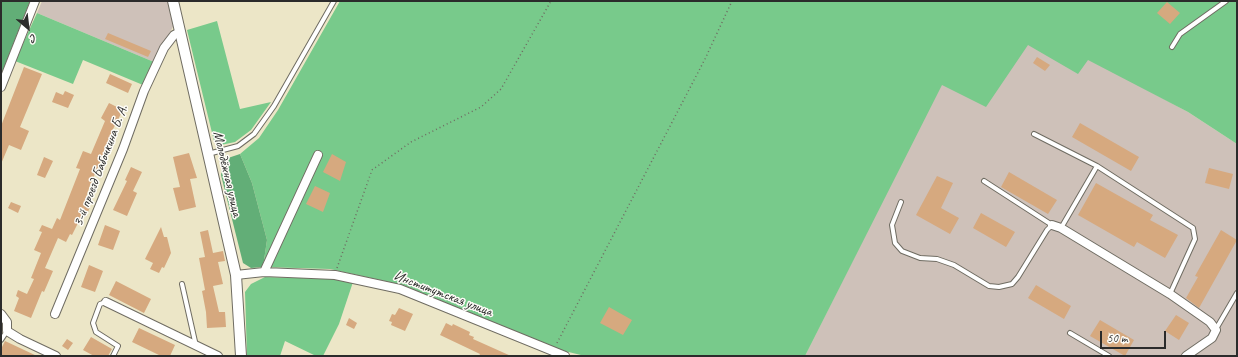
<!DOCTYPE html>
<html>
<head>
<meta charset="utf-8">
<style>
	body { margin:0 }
	#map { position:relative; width:1238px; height:357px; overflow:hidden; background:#ece6c7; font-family:Caveat,sans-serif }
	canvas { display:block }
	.frame { position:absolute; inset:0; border:2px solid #2b2b2b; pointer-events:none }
	.north { position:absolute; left:8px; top:8px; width:40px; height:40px; -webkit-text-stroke:3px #fdfcf7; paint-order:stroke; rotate:152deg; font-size:11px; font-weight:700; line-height:16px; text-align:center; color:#2b2b2b }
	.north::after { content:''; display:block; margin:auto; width:14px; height:18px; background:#2b2b2b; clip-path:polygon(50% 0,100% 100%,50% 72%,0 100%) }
	.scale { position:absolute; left:1100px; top:331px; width:66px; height:18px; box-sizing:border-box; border:2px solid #2b2b2b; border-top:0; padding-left:5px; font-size:12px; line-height:14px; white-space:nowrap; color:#2b2b2b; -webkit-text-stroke:3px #fdfcf7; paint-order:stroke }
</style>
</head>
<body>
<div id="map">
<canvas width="1238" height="357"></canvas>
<div class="frame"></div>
<div class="north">С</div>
<div class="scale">50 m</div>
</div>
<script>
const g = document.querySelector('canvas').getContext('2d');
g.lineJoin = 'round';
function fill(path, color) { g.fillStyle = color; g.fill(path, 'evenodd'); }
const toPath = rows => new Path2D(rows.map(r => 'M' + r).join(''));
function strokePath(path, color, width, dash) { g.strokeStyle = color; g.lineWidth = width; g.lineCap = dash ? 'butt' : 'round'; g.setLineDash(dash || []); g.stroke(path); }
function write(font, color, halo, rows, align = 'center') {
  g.font = font + ' Caveat,sans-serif'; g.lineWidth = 3; g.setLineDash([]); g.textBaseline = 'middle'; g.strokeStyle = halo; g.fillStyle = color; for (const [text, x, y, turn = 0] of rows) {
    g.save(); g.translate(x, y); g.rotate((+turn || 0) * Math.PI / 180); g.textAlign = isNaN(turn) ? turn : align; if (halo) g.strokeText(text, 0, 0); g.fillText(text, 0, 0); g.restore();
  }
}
const industrial = toPath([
	[42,1,169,1,175,23,154,62,37,13],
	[982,1,1188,112,1237,144,1237,356,805,356]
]);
const green = toPath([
	[340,1,1237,1,1237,144,1188,112,1088,60,1078,74,1028,45,986,107,942,85,805,356,585,356,548,347,403,285,330,269,263,267,267,240,252,183,240,154,259,138,278,110],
	[37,13,154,62,143,85,83,60,73,84,15,61],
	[217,21,240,109,271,102,251,130,235,142,221,145,214,141,187,30],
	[265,277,335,279,353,282,339,324,323,356,316,356,285,341,280,356,247,356,245,292,251,284]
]);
const forest = toPath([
	[1,1,30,1,1,75],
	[240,154,252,183,267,240,263,267,251,268,243,263,221,175,223,165,228,158]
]);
const building = toPath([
	[1167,2,1180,13,1170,24,1157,13],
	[108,33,151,51,148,57,105,39],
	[1037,57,1050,65,1045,71,1033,63],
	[24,67,42,74,20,127,29,131,21,150,9,145,1,164,1,126],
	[110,74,132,84,128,93,106,83],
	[65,91,74,95,68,108,52,102,56,92,63,95],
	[109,103,123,110,111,133,113,134,90,185,84,204,90,207,86,217,82,215,72,235,70,234,66,242,58,238,45,268,53,271,44,292,42,291,31,318,14,311,19,298,16,296,18,290,27,294,34,279,31,278,41,253,34,250,42,232,39,231,42,225,52,229,57,218,60,220,80,169,76,168,83,151,91,154,105,121,101,118],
	[1080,123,1139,157,1131,171,1072,137],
	[189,153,197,178,190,179,196,207,179,211,173,188,180,187,173,157],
	[332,154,346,162,340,181,323,172],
	[44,157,53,161,45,178,37,175],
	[131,167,142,172,133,191,137,193,127,216,113,210,127,181,125,180],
	[1209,168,1233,174,1229,189,1205,183],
	[1009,172,1057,200,1048,214,1001,187],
	[937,176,953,183,941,208,959,218,950,234,916,215],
	[1096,183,1153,215,1150,220,1178,235,1165,258,1137,242,1134,247,1078,215],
	[315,186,330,193,323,212,306,204],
	[11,202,21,206,18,213,8,208],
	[981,213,1015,232,1006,247,973,228],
	[105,225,120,231,113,250,98,245],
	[161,227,164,237,167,237,171,253,164,268,162,267,159,273,150,269,153,263,145,259],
	[208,230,213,253,223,251,225,261,218,262,223,284,213,286,219,312,225,312,226,327,207,328,206,312,202,291,205,290,199,258,205,257,200,232],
	[1221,230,1237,240,1199,308,1186,298,1198,277,1195,276],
	[89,265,103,271,95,292,81,287],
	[116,281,151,299,144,313,109,295],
	[1036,285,1071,306,1064,319,1028,298],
	[609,307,632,320,623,335,600,323],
	[399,308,413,314,405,331,391,325,392,322,389,321,392,314,395,315],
	[1176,315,1189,323,1179,340,1165,331],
	[349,318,357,323,354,329,346,325],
	[1100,320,1134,340,1125,356,1090,336],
	[446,323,452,326,453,324,470,332,469,335,474,337,473,339,511,356,479,356,480,354,440,335],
	[139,328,175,345,170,356,161,356,132,342],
	[91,337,112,349,108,356,94,356,83,350],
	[67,339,73,343,68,350,62,346],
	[5,341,37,356,1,356,1,349]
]);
const path = toPath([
	[337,268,372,170,411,142,481,107,501,89,551,1],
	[557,343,705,59,732,1]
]);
const service = toPath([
	[1172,47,1180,34,1226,1],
	[1034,134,1097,166],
	[208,154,238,146,254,134,274,106,334,1],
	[901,202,892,225,895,243,902,251,920,258,937,259,954,265,989,286,999,287,1012,284,1018,277,1047,230,1052,225,984,181],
	[1061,228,1097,166,1193,228,1195,239,1170,294],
	[182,284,196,346],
	[106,302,100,304,93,323,96,332,118,346,113,356],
	[1216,329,1237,293],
	[1070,333,1109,356],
	[1,340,7,331]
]);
const minor = toPath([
	[1,87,35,1],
	[1052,225,1061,228,1170,294,1210,322,1216,330,1212,338,1186,356],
	[264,272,318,155],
	[236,275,264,272,335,275,400,289,565,356],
	[106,302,218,356],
	[1,314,7,322,7,331,20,339,56,356],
	[55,314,123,149,144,91,164,48,174,35,180,32]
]);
const tertiary = toPath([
	[173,1,236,275,241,356]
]);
const streetNames = [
	["3-й проезд Бабочкина Б. А.",101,166,-69],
	["Молодёжная улица",227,174,77],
	["Институтская улица",443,294,21]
];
fill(industrial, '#cec1b9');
fill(green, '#78ca8b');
fill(forest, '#62ae77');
fill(building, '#d6a97f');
strokePath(service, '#6f6c62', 6);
strokePath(minor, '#6f6c62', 10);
strokePath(tertiary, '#6f6c62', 12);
strokePath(path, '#6f6c62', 1.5, [1, 3]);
strokePath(service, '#fff', 4);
strokePath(minor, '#fff', 8);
strokePath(tertiary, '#fff', 10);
write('14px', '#2b2b2b', '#fdfcf7', streetNames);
</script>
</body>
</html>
